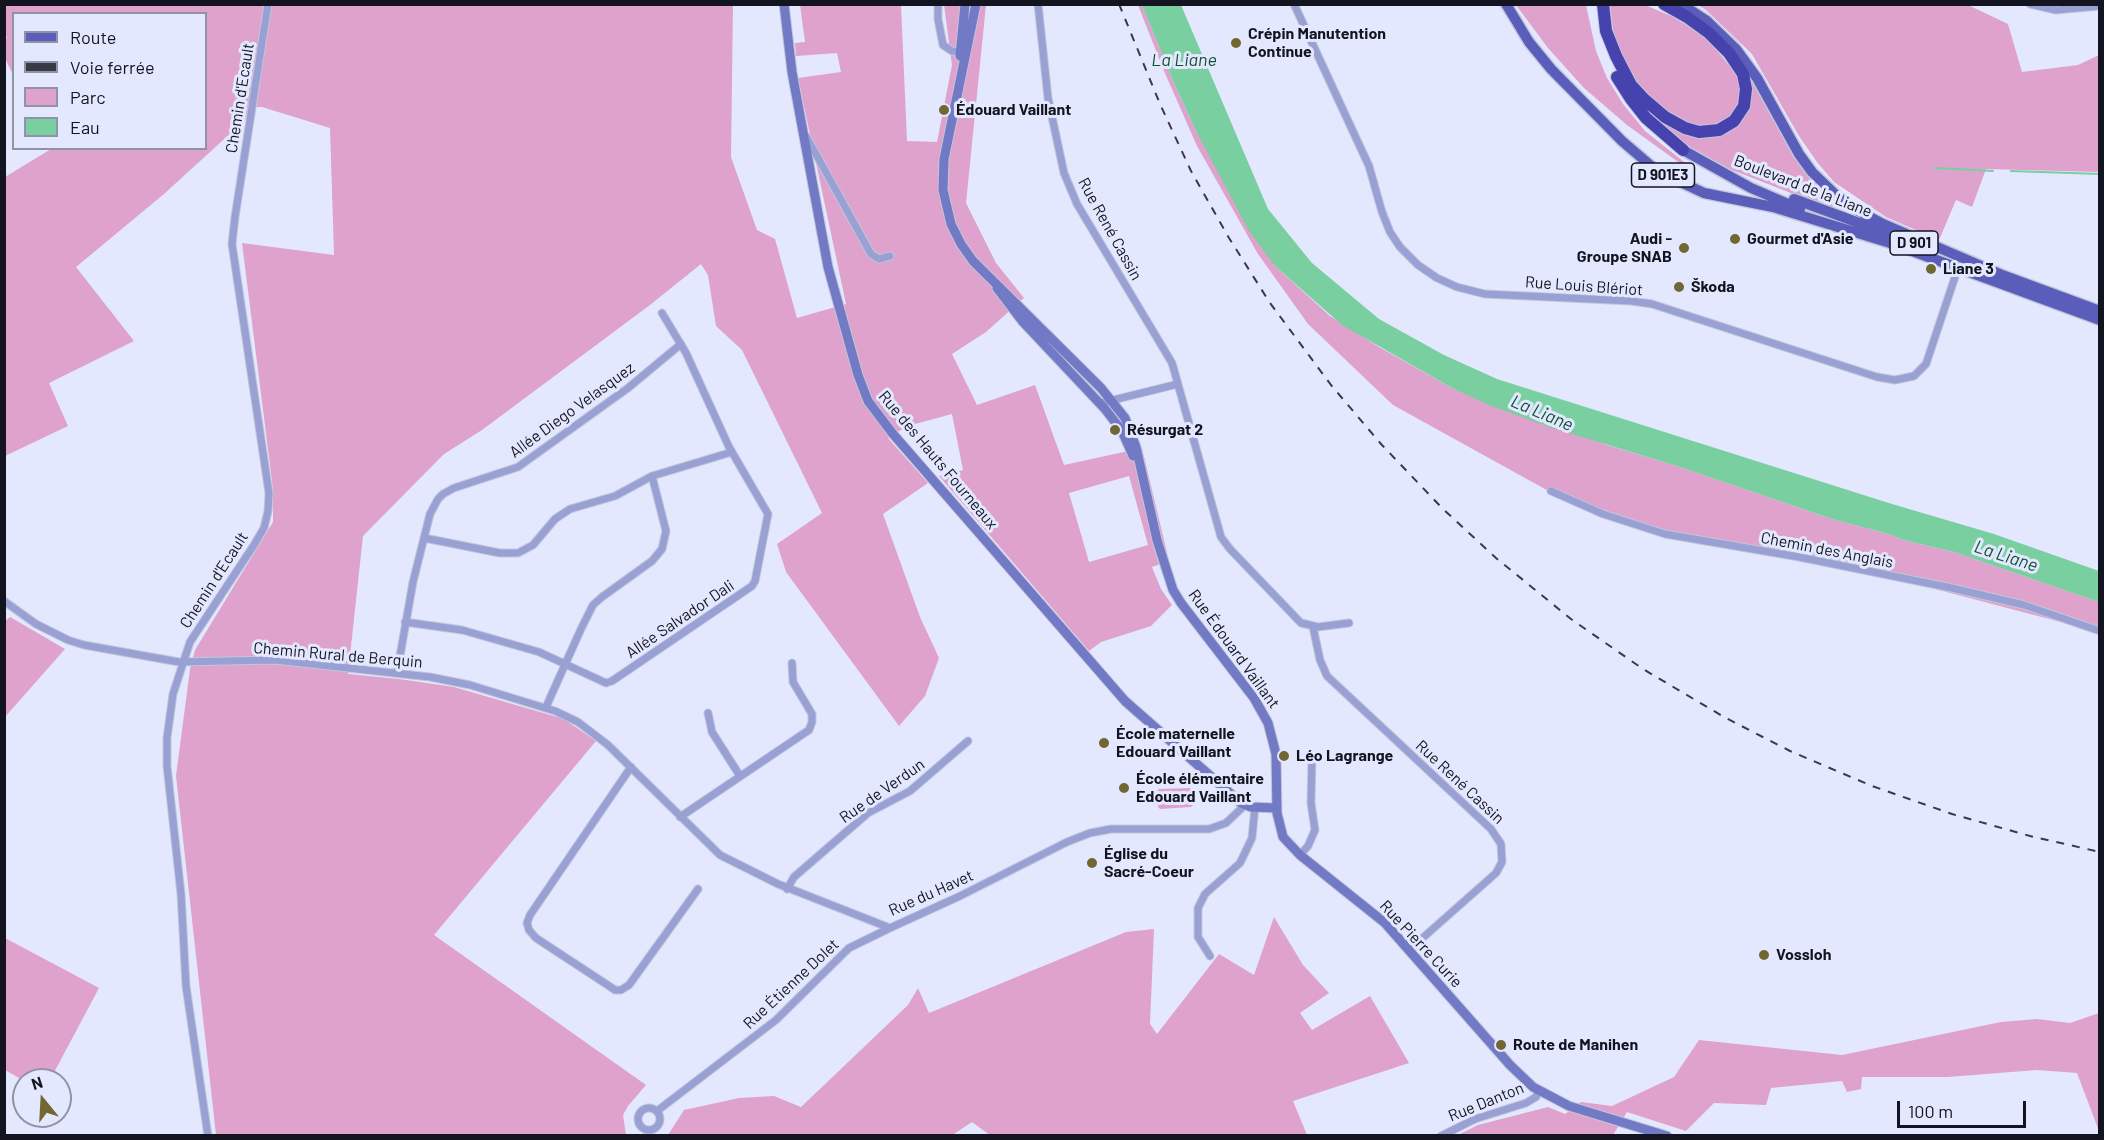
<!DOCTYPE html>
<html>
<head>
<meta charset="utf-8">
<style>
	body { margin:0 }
	#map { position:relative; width:2104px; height:1140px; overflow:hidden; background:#e4e8fe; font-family:Barlow,sans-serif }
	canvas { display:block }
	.frame { position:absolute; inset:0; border:6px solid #121420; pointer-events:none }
	.legend { position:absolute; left:12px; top:12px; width:195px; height:138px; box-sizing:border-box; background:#e4e8fe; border:2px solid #9093a5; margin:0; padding:8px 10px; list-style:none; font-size:18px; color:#121420 }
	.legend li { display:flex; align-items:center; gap:12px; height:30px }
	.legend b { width:30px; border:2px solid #9093a5 }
	.north { position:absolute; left:12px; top:1068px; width:60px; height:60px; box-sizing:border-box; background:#e4e8fe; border:2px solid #9093a5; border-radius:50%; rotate:342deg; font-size:16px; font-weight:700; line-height:24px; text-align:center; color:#121420 }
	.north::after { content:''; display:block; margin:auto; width:21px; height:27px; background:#716733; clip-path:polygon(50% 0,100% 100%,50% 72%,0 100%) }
	.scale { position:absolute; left:1897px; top:1101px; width:129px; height:27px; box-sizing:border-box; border:3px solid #121420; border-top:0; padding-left:8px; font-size:18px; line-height:21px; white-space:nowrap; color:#121420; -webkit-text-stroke:4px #e4e8fe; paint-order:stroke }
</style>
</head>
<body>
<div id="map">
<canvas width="2104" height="1140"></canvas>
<div class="frame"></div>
<ul class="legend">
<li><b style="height:8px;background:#5a5eba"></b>Route</li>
<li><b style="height:8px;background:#383a48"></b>Voie ferrée</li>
<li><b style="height:16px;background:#dea2cc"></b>Parc</li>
<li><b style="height:16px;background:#7acfa0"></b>Eau</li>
</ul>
<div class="north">N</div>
<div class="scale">100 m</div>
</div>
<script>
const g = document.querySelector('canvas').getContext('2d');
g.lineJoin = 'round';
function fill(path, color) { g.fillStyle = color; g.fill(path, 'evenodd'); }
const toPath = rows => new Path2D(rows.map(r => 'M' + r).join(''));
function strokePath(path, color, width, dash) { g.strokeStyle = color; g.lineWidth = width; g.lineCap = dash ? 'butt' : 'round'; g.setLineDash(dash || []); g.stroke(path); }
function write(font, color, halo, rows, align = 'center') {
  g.font = font + ' Barlow,sans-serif'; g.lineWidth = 6; g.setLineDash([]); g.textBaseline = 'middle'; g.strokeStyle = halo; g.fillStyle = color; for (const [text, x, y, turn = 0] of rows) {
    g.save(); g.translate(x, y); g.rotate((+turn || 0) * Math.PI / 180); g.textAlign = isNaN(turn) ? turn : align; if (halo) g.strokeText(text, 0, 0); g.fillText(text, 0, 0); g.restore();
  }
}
const green = toPath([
	[5,5,733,5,731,157,757,230,775,239,797,318,846,304,798,78,841,72,837,53,796,56,795,43,805,42,800,5,901,5,907,141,937,142,952,65,944,5,986,5,966,203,996,263,1024,298,986,332,952,354,977,405,1035,385,1064,465,1142,448,1169,561,1152,567,1161,589,1172,605,1151,626,1101,642,1089,651,939,476,963,470,952,414,915,424,899,431,888,438,928,483,883,514,920,617,939,658,925,696,899,726,786,572,777,544,822,513,742,350,716,326,708,275,701,264,650,305,482,430,444,454,363,536,348,674,399,679,454,687,564,719,596,741,434,935,646,1085,628,1106,623,1115,626,1135,216,1135,176,776,190,669,195,650,273,522,273,489,242,243,334,255,330,128,262,107,249,107,245,120,164,194,76,267,134,341,49,383,68,426,5,456,5,177,51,149,206,148,206,14,14,14,13,75,5,58,5,40,7,38,5,33],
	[1129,476,1148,545,1089,562,1069,493],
	[1138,5,1142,5,1174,83,1196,131,1276,267,1330,316,1379,347,1452,388,1607,445,1680,467,1832,519,1892,535,1903,540,1954,552,2099,602,2099,634,2076,626,1935,589,1777,555,1677,539,1572,504,1393,405,1308,324,1258,254,1197,146,1164,71],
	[1516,5,1586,5,1596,51,1607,78,1623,104,1645,131,1693,169,1681,164,1627,125,1584,88,1548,48],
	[1610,5,1645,5,1671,16,1693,29,1710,42,1736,74,1752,81,1796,156,1834,202,1854,215,1852,217,1722,166,1690,147,1660,123,1662,110,1639,87,1624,62,1614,39],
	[1698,5,1968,5,2008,24,2022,72,2078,65,2099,55,2099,172,1986,169,1972,207,1956,200,1939,240,1886,217,1834,182,1817,162,1799,136,1752,54,1706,10],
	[10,617,65,649,5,717,5,621],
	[1190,788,1193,790,1193,805,1191,807,1160,809,1158,807,1157,791,1159,789],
	[1274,917,1303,965,1329,993,1300,1013,1312,1030,1370,996,1409,1063,1293,1101,1307,1135,991,1136,972,1122,951,1136,668,1135,684,1110,739,1098,774,1096,801,1107,908,1005,918,988,929,1013,1126,932,1154,929,1150,1024,1157,1034,1219,954,1254,975],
	[5,938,99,988,50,1080,24,1081,5,1070],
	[2099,1013,2099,1131,2077,1073,2037,1070,1948,1077,1862,1077,1861,1089,1847,1092,1842,1081,1771,1088,1766,1105,1714,1103,1686,1131,1627,1112,1613,1135,1456,1136,1478,1125,1548,1107,1565,1114,1581,1102,1612,1106,1674,1077,1699,1040,1842,1055,2001,1022,2037,1019,2070,1023]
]);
const water = toPath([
	[1142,5,1181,5,1268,209,1312,263,1379,319,1444,355,1497,379,1892,504,1994,534,2099,571,2099,602,1954,552,1903,540,1892,535,1832,519,1680,467,1549,427,1489,405,1452,388,1342,325,1276,267,1249,231,1196,131,1174,83]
]);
const stream = toPath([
	[1935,168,1993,171],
	[2011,171,2100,174]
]);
const street = toPath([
	[938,4,938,19,943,45,952,51,963,52],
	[1038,4,1048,98,1064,173,1077,204,1172,363,1221,537,1230,549,1301,623,1318,627,1349,623],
	[1294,4,1369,166,1382,212,1390,232,1400,247,1418,265,1437,278,1457,287,1485,294,1631,301,1652,304,1877,377,1895,380,1914,376,1926,364,1958,268],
	[2030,4,2056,10,2100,6],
	[806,136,871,254,879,259,890,256],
	[1101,403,1178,384],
	[1551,491,1603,514,1665,534,1799,557,1952,588,2024,605,2100,631],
	[424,538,500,553,518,553,533,545,555,519,570,509,615,496,652,476,732,452],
	[4,601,36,624,68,640,84,645,179,662,275,660,430,677,470,685,555,711,578,722,608,745,720,855,778,884,890,928,960,896,1067,842,1090,833,1111,829,1209,829,1226,823,1245,805],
	[405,622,462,630,539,652,606,683,612,681,752,586,755,581,768,514,729,447,686,353,662,313],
	[1313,627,1320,660,1327,676,1491,829,1501,844,1502,862,1496,873,1409,950],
	[397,673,413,582,430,514,438,499,443,494,454,488,518,467,628,388,681,344],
	[546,707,581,629,593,605,602,597,652,561,662,549,666,531,652,476],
	[708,713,712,732,740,776],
	[631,767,530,915,527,923,529,930,536,938,603,982,615,990,621,990,629,985,698,889],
	[680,817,809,730,812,722,812,714,793,682,792,663],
	[1300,855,1308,846,1315,830,1311,803,1312,758],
	[787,889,794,877,868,813,910,791,968,741],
	[1210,956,1198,937,1198,908,1205,894,1240,863,1252,838,1255,807],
	'638 1119a11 11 0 1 1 22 0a11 11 0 1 1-22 0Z',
	[657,1111,776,1020,849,948,890,928],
	[208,1136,186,986,181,894,167,766,167,738,173,694,190,642,254,545,264,528,268,511,269,493,232,244,235,217,268,4],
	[1441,1136,1475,1119,1526,1103,1536,1097,1538,1092]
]);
const secondary = toPath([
	[784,4,792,72,828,267,858,375,868,401,893,434,1125,701,1241,803,1251,807,1277,808],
	[976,4,944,159,943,190,951,224,961,244,973,261,1101,388,1125,418,1136,447,1157,540,1173,590,1181,603,1254,698,1268,723,1276,754,1277,813,1283,837,1300,855,1385,923,1510,1065,1533,1087,1569,1106,1667,1136],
	[960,56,965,4],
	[997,288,1023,322,1105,409,1122,431,1133,456]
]);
const primary = toPath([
	[1506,4,1529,42,1551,69,1622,141,1657,171,1704,193,1773,207,1887,242],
	[1681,4,1707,21,1736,49,1757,78,1799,154,1812,172,1837,196,1853,208,1881,223,2000,274],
	[1683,150,1751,188,1800,209],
	[1794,199,1897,237],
	[1882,240,2100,320],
	[1994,272,2100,311]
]);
const highway = toPath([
	[1603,4,1606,31,1616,56,1631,85,1644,99,1665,117,1685,128,1699,132,1719,130,1734,121,1744,106,1746,89,1743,74,1729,53,1709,33,1687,17,1664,4],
	[1617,77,1631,99,1646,118,1683,150]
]);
const rail = toPath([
	[1119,4,1160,104,1191,171,1229,238,1270,303,1331,385,1381,444,1442,508,1496,558,1571,619,1643,669,1724,717,1790,751,1872,786,1952,814,2030,836,2100,852]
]);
const markers = [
	[1236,43,6,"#716733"],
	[944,110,6,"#716733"],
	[1735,239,6,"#716733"],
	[1684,248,6,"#716733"],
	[1931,269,6,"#716733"],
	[1679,287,6,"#716733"],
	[1115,430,6,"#716733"],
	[1104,743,6,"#716733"],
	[1284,756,6,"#716733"],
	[1124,788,6,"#716733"],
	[1092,863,6,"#716733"],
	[1764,955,6,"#716733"],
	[1501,1045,6,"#716733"]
];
const shields = [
	[1663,175,63],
	[1914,243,48]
];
const shieldNames = [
	["D 901E3",1663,175],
	["D 901",1914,243]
];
const poiNames = [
	["Crépin Manutention",1248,34],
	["Continue",1248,52],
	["Édouard Vaillant",956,110],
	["Audi -",1672,239,"right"],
	["Groupe SNAB",1672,257,"right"],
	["Gourmet d'Asie",1747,239],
	["Liane 3",1943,269],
	["Škoda",1691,287],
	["Résurgat 2",1127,430],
	["École maternelle",1116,734],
	["Edouard Vaillant",1116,752],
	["Léo Lagrange",1296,756],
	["École élémentaire",1136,779],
	["Edouard Vaillant",1136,797],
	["Église du",1104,854],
	["Sacré-Coeur",1104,872],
	["Vossloh",1776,955],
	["Route de Manihen",1513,1045]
];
const streetNames = [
	["Chemin d'Ecault",240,98,-81],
	["Boulevard de la Liane",1803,186,21],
	["Rue René Cassin",1110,229,61],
	["Rue Louis Blériot",1584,286,4],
	["Allée Diego Velasquez",572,410,-36],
	["Rue des Hauts Fourneaux",938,460,50],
	["Chemin des Anglais",1827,550,11],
	["Chemin d'Ecault",214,580,-57],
	["Allée Salvador Dali",680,619,-34],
	["Rue Édouard Vaillant",1234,649,54],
	["Chemin Rural de Berquin",338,655,5],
	["Rue René Cassin",1460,782,43],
	["Rue de Verdun",882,791,-35],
	["Rue du Havet",931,893,-24],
	["Rue Pierre Curie",1421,944,47],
	["Rue Étienne Dolet",791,984,-43],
	["Rue Danton",1486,1102,-22]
];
const waterNames = [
	["La Liane",1184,60],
	["La Liane",1542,413,23],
	["La Liane",2006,556,18]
];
fill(green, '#dea2cc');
fill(water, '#7acfa0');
strokePath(stream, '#7acfa0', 2);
strokePath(street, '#c2c6da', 9);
strokePath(secondary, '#c2c6da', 11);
strokePath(primary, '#c2c6da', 13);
strokePath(highway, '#c2c6da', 14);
strokePath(street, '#99a0d3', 7);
strokePath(secondary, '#737ac5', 9);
strokePath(primary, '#5a5eba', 10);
strokePath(highway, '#4643af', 12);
strokePath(rail, '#383a48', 2, [8, 8]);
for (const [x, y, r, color] of markers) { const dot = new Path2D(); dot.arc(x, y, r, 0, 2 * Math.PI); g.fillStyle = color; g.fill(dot); strokePath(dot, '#e4e8fe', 2); }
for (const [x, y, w] of shields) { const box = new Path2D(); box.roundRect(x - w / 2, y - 12, w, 24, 4.5); g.fillStyle = '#e4e8fe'; g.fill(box); strokePath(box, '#121420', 1.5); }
write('bold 15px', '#121420', null, shieldNames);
write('bold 16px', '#121420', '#e4e8fe', poiNames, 'left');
write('16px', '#121420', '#e4e8fe', streetNames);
write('italic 18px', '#115234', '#e4e8fe', waterNames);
</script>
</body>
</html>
